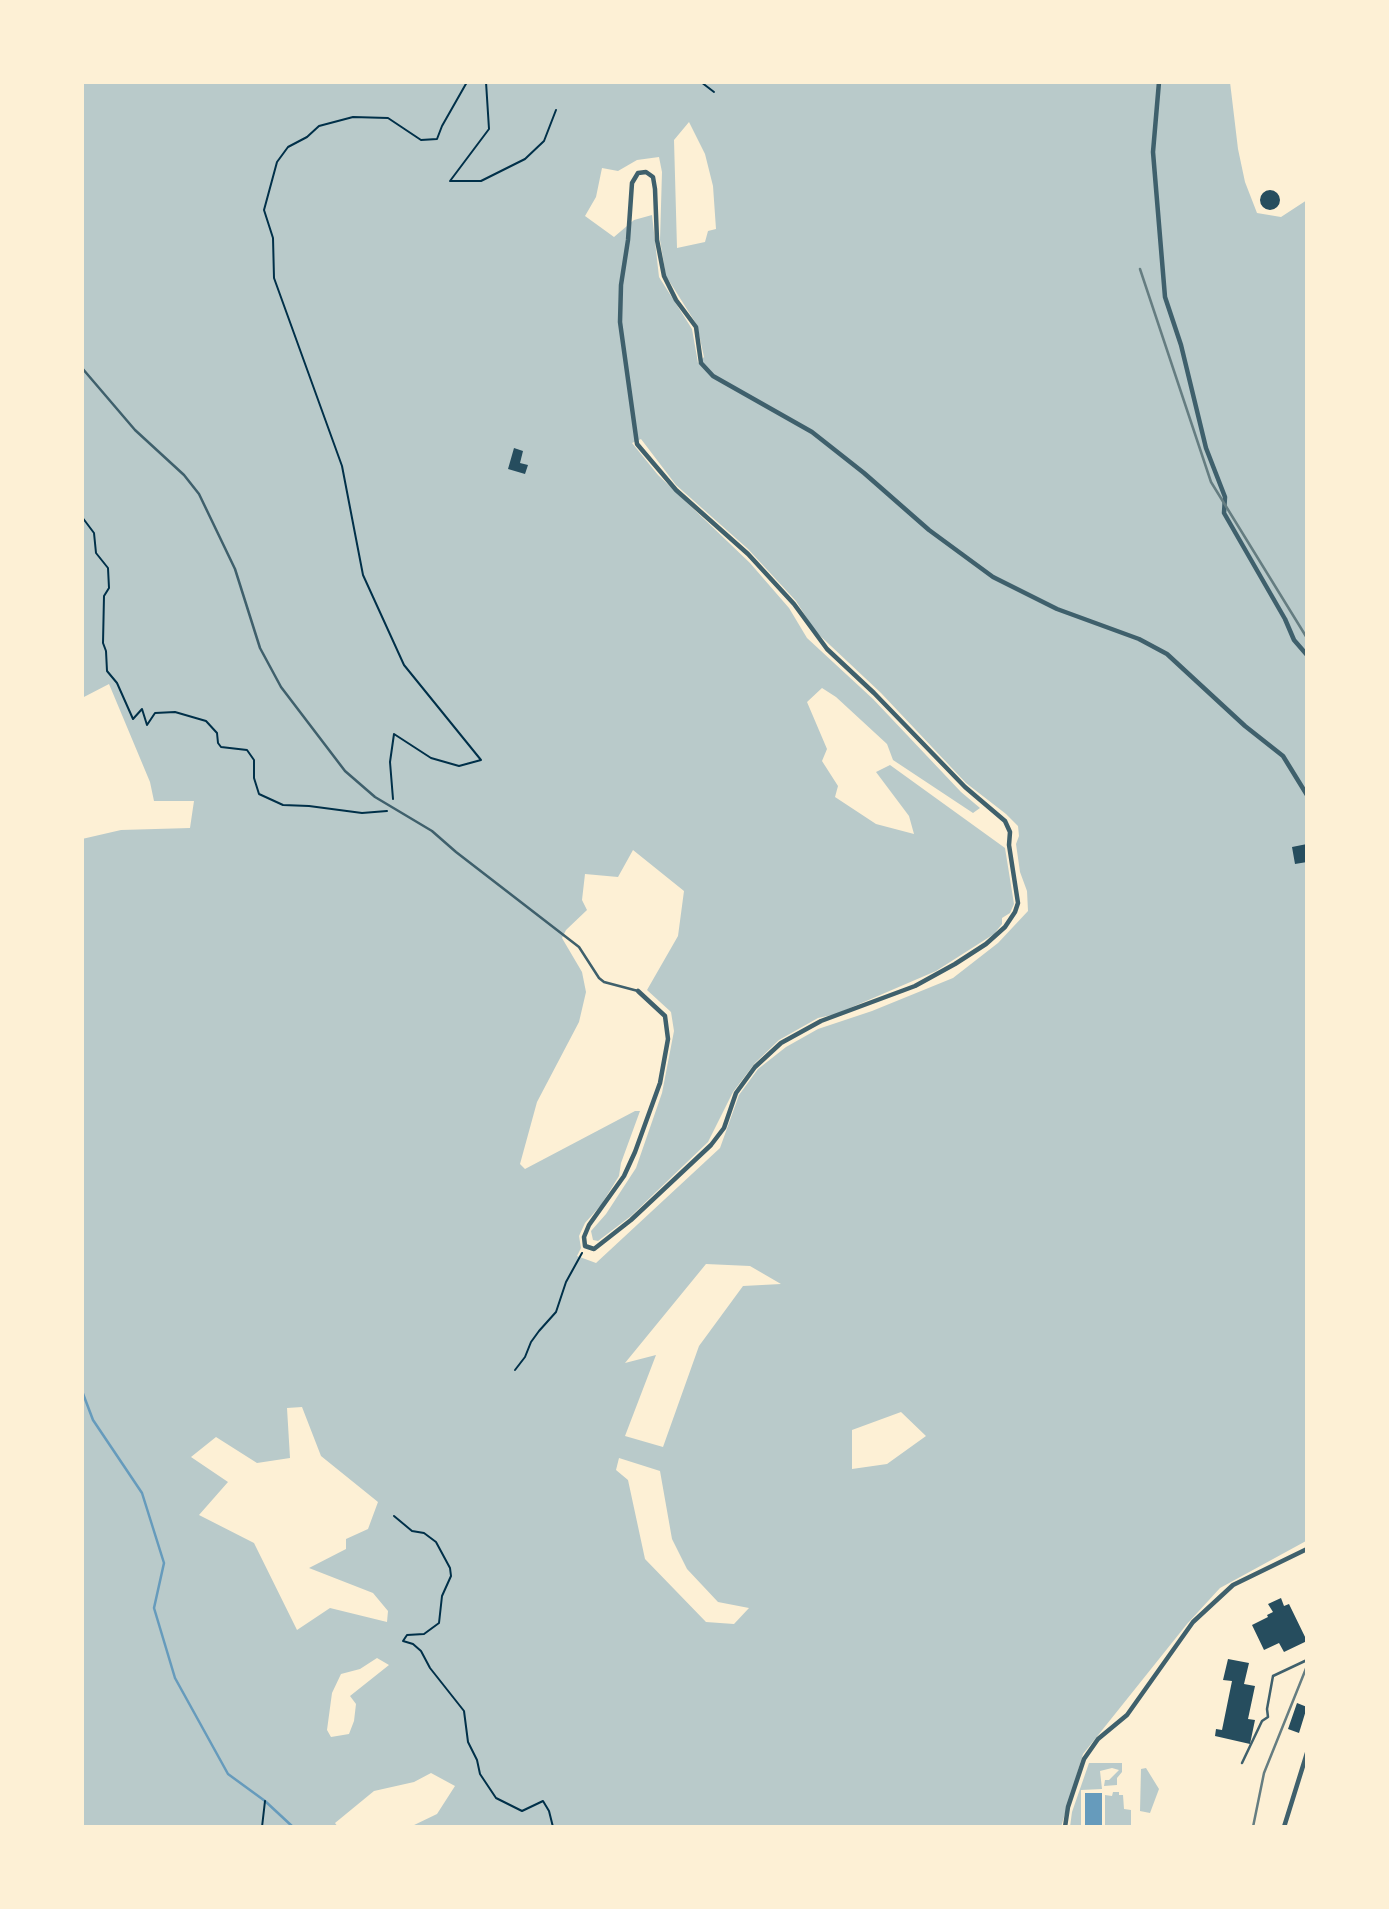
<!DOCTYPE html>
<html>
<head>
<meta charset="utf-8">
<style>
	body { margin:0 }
	#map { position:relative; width:1389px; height:1909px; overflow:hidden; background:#fdf0d5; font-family:Commissioner,sans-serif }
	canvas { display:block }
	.frame { position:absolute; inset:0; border:84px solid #fdf0d5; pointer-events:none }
</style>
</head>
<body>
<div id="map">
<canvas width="1389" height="1909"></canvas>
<div class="frame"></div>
</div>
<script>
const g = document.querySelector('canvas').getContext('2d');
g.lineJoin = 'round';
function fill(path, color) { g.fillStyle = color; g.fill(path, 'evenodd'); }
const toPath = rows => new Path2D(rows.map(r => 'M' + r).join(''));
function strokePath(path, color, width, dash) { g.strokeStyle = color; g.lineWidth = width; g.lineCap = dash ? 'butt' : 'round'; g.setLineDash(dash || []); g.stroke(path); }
const green = toPath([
	[82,82,1230,82,1238,149,1245,182,1257,213,1281,217,1307,200,1306,1541,1220,1588,1187,1624,1083,1754,1061,1827,410,1827,437,1814,455,1786,431,1773,414,1782,374,1791,335,1823,338,1827,82,1827,82,839,121,830,190,828,194,801,154,801,150,782,109,684,82,698],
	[689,122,705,154,713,186,716,229,708,231,705,242,677,248,674,140],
	[659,157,662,172,660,240,666,276,697,325,704,357,698,363,692,329,659,277,652,215,634,220,614,237,585,216,596,197,602,168,618,171,637,160],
	[641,439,676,485,748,549,796,601,815,631,881,693,966,783,1006,814,1018,826,1019,836,1016,844,1020,872,1027,891,1028,911,998,943,953,978,872,1011,818,1029,786,1047,758,1069,739,1095,720,1148,596,1263,577,1256,581,1248,579,1236,585,1223,601,1205,619,1176,621,1163,640,1111,635,1111,525,1169,520,1164,537,1102,579,1022,586,992,582,972,562,938,566,930,587,910,582,900,585,874,618,877,633,850,684,891,678,936,647,990,671,1012,674,1031,662,1093,636,1168,606,1214,591,1231,593,1240,598,1241,631,1216,708,1142,733,1092,755,1063,779,1040,818,1018,836,1014,936,971,994,934,1002,924,1002,918,1010,913,1014,904,1005,848,890,765,876,772,909,816,914,834,876,824,835,797,838,786,822,761,827,749,807,702,822,688,836,697,887,744,893,760,973,813,980,808,961,792,873,699,807,638,789,608,750,563,658,475,632,443],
	[706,1264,750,1266,781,1284,743,1286,699,1346,663,1447,625,1436,656,1355,625,1363],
	[302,1407,321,1456,378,1502,368,1529,346,1539,346,1549,309,1568,373,1593,388,1611,387,1622,330,1608,297,1630,254,1543,199,1515,228,1482,191,1457,216,1437,257,1463,290,1458,287,1408],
	[901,1412,926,1436,887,1464,852,1469,852,1430],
	[619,1458,660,1471,672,1539,687,1569,718,1602,749,1608,734,1624,706,1622,645,1559,628,1480,616,1470],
	[377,1658,389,1665,350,1696,356,1704,354,1721,349,1734,331,1737,327,1730,332,1693,341,1674,360,1669],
	[1089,1763,1122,1763,1122,1772,1117,1778,1117,1785,1104,1786,1105,1780,1109,1780,1119,1770,1112,1768,1100,1771,1102,1789,1081,1790,1081,1827,1070,1827,1072,1812],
	[1146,1768,1159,1789,1150,1813,1140,1811,1141,1769],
	[1113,1792,1119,1792,1119,1795,1123,1795,1124,1809,1131,1810,1131,1827,1105,1827,1105,1795,1112,1796]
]);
const water = toPath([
	[1085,1793,1102,1793,1102,1827,1085,1827]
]);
const stream = toPath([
	[82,1391,93,1420,142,1493,164,1563,154,1608,175,1678,228,1774,265,1801,293,1827]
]);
const building = toPath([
	'1260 200a10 10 0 1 1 20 0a10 10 0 1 1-20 0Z',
	[514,448,523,451,520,463,528,465,525,474,508,469],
	[1307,844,1307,862,1295,864,1292,847],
	[1281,1598,1284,1606,1289,1604,1307,1641,1284,1652,1279,1643,1264,1650,1252,1625,1268,1617,1267,1615,1273,1612,1268,1604],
	[1228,1659,1249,1663,1244,1684,1255,1686,1248,1719,1255,1720,1250,1744,1215,1736,1216,1729,1222,1730,1232,1681,1223,1680],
	[1297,1703,1307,1707,1299,1733,1288,1729]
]);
const path = toPath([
	[486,82,489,129,450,181,481,181,525,159,544,141,556,110],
	[701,82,714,92],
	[82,517,94,533,96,553,108,568,109,588,104,596,103,643,106,651,107,671,117,683,133,719,142,709,147,725,155,713,175,712,206,721,217,733,218,743,221,747,247,750,254,760,254,778,259,794,283,805,309,806,362,813,387,811],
	[393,799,390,762,394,734,431,758,459,766,481,760,404,665,363,575,342,466,274,278,273,238,264,210,277,162,288,147,307,137,319,126,353,117,388,118,421,140,437,139,442,126,467,82],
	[515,1370,525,1357,531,1342,539,1331,556,1312,566,1282,582,1253],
	[394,1516,412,1531,424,1533,436,1542,450,1568,451,1576,442,1596,439,1623,424,1634,407,1635,403,1641,413,1644,421,1651,430,1668,464,1711,468,1742,477,1760,480,1774,496,1798,522,1811,543,1801,549,1811,553,1827],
	[262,1827,265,1801]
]);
const service = toPath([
	[82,368,135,430,184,475,199,494,235,569,260,648,281,687,345,771,375,797,432,831,456,852,579,947,599,978,604,982,638,991],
	[1242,1763,1262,1721,1268,1717,1267,1709,1273,1676,1307,1660]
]);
const minor = toPath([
	[1159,82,1153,152,1165,297,1181,345,1206,448,1225,497,1224,513,1285,619,1294,640,1307,655],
	[638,991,665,1016,668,1039,660,1083,635,1152,624,1176,589,1225,584,1237,585,1246,594,1249,631,1220,711,1145,724,1128,736,1093,755,1067,781,1043,821,1021,915,986,955,964,986,944,1005,927,1015,912,1018,903,1009,845,1010,832,1005,821,965,787,874,693,827,649,794,604,748,554,676,490,637,444,620,322,621,285,628,240,632,183,638,173,646,172,653,177,655,189,657,240,664,276,676,300,696,327,701,363,713,376,812,432,864,473,929,530,993,577,1057,609,1139,639,1167,654,1245,726,1283,756,1307,795],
	[1065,1827,1068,1807,1084,1759,1098,1739,1127,1715,1193,1622,1233,1585,1307,1549],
	[1284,1827,1307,1753]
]);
const rail = toPath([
	[1140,269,1211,482,1307,638],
	[1253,1827,1264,1773,1307,1666]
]);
fill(green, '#b9caca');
fill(water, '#669bbc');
strokePath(stream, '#669bbc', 2.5);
fill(building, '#264d5e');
strokePath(path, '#003049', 2);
strokePath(service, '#3f606c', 2.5);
strokePath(minor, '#3f606c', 4.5);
strokePath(rail, '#657d81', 2.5);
</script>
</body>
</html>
